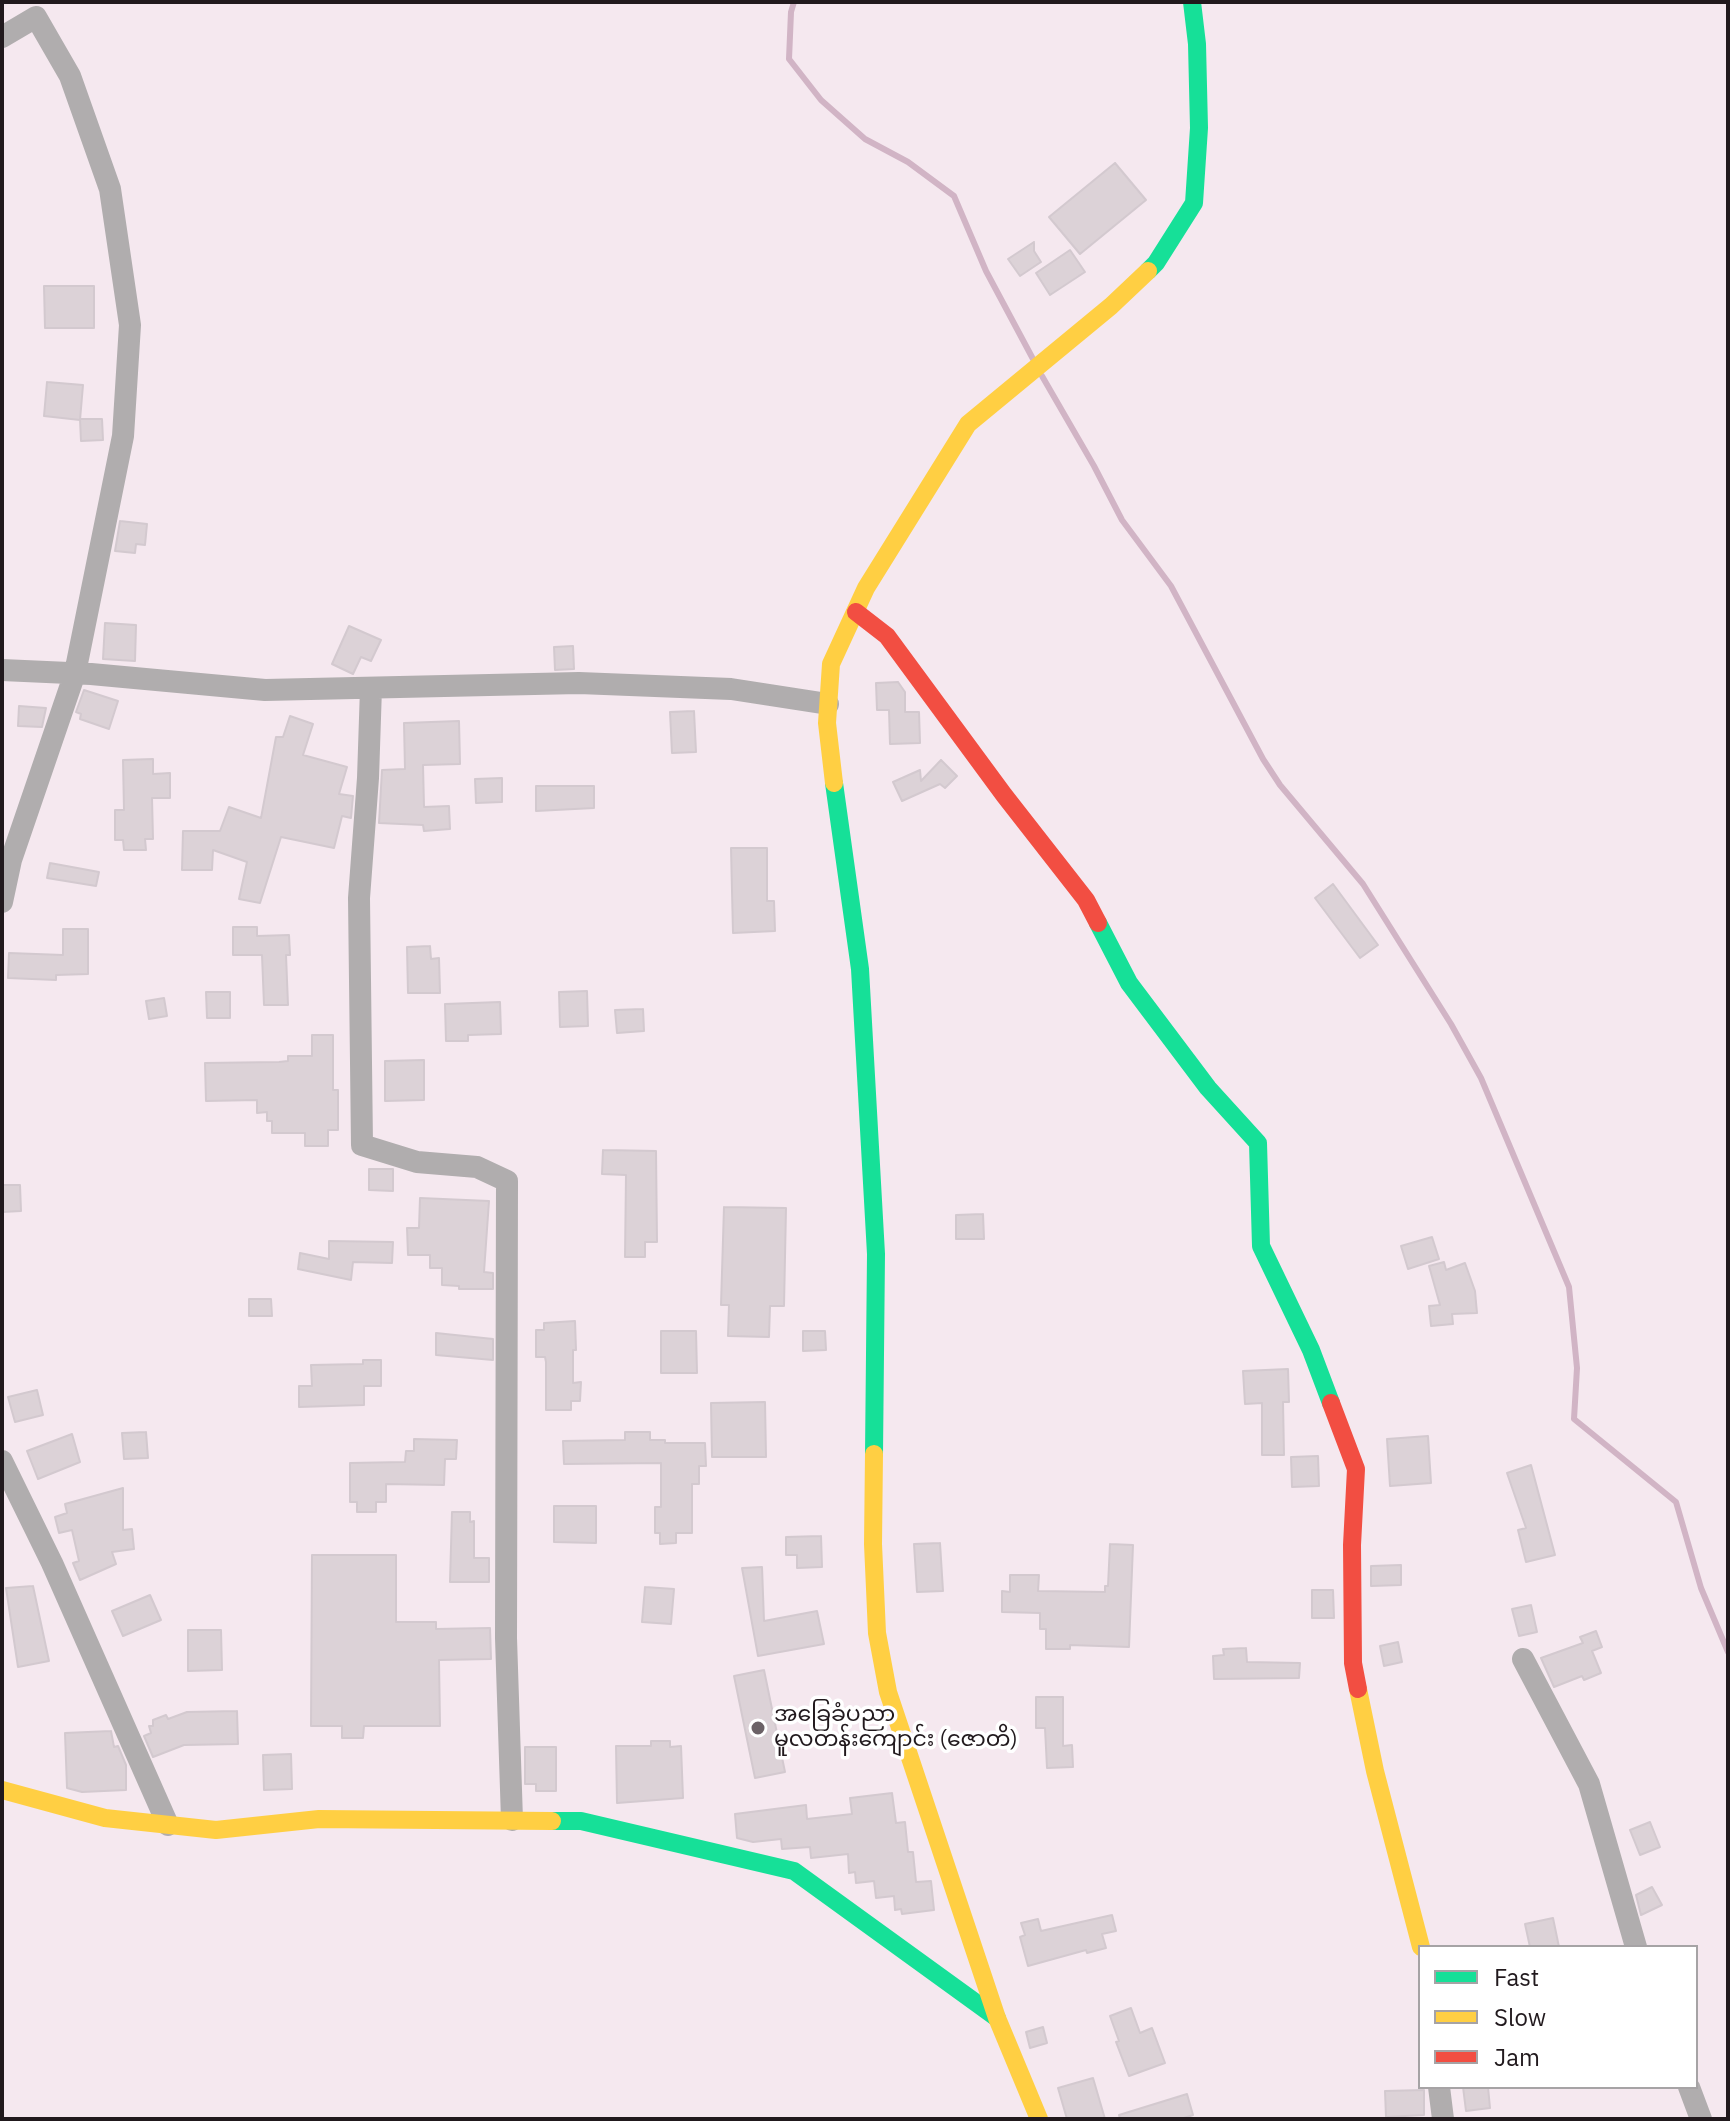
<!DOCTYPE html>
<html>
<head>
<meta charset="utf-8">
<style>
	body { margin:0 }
	#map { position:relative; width:1730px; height:2121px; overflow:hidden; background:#f5e8ef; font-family:"IBM Plex Sans",sans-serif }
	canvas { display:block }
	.frame { position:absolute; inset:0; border:4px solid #21191d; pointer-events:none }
	.legend { position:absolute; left:1418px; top:1945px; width:280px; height:144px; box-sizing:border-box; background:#fff; border:2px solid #a6a3a5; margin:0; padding:10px 14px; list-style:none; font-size:24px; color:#21191d }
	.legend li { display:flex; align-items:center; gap:16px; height:40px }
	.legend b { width:40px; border:2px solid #a6a3a5 }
</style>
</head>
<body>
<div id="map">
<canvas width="1730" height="2121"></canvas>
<div class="frame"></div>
<ul class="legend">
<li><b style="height:10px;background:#16e098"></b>Fast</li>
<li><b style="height:10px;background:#ffcf43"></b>Slow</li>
<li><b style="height:10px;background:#f24e42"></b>Jam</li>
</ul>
</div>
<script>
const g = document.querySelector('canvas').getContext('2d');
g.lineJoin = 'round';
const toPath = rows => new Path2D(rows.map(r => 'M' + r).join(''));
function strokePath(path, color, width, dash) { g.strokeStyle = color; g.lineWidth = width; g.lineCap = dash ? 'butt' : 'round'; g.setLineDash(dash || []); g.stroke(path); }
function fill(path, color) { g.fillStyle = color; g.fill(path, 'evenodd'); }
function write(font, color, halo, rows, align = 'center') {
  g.font = font + ' "IBM Plex Sans","Noto Sans Myanmar",sans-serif'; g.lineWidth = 7; g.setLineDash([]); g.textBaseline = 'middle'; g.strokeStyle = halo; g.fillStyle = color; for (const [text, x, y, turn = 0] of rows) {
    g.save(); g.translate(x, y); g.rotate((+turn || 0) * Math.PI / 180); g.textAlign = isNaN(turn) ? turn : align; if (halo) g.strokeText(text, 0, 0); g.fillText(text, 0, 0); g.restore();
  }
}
const stream = toPath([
	[794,2,791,12,789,59,821,100,865,139,908,162,954,196,986,271,1033,359],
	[1042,376,1094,466,1122,520,1171,586,1263,759,1280,785,1363,884,1451,1024,1481,1078,1569,1287,1577,1368,1574,1419,1676,1502,1701,1588,1728,1652]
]);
const building = toPath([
	[1115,163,1146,200,1080,254,1049,217,1115,163],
	[1034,242,1034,251,1041,262,1020,276,1008,259,1034,242],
	[1070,250,1085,272,1050,295,1036,273,1070,250],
	[44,286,94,286,94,328,45,328,44,286],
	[47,382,83,385,80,420,44,416,47,382],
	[80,419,102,419,103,440,81,441,80,419],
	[120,521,147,524,145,545,136,544,135,553,115,551,120,521],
	[105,623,136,625,135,661,103,659,105,623],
	[349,626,381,640,371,661,361,657,353,674,332,664,349,626],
	[573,646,574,669,555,670,554,647,573,646],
	[898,682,905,692,905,712,919,712,920,743,890,744,889,710,877,710,876,683,898,682],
	[84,690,118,701,109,729,80,719,81,714,76,712,84,690],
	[19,706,46,708,42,727,18,726,19,706],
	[694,711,696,752,672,753,670,712,694,711],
	[290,716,313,724,303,755,347,767,339,794,353,796,351,818,342,816,334,848,281,837,260,903,239,899,247,862,213,850,212,870,182,870,183,831,220,831,229,807,261,818,276,737,283,737,290,716],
	[459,721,460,764,423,765,424,807,449,806,450,829,424,831,423,825,379,823,382,770,405,769,404,723,459,721],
	[153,759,153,774,170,773,170,798,152,798,153,839,145,839,146,850,124,850,123,840,115,840,115,810,124,810,123,760,153,759],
	[941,760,957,776,945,788,940,784,902,801,893,782,920,770,921,781,941,760],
	[502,778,502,802,476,803,475,779,502,778],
	[536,786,594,786,594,808,536,811,536,786],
	[731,848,767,848,767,901,774,901,775,931,733,933,731,848],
	[50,863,99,872,96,886,47,878,50,863],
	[1333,884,1378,945,1360,958,1315,898,1333,884],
	[233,927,257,927,257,936,289,935,290,955,286,955,288,1005,264,1005,262,955,233,955,233,927],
	[63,929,88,929,88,974,56,975,56,980,8,978,9,953,63,955,63,929],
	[430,946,431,959,439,958,440,993,408,993,407,947,430,946],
	[587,991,588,1026,560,1027,559,992,587,991],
	[206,992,230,992,230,1018,207,1018,206,992],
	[164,998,167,1016,149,1019,146,1001,164,998],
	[500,1002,501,1034,468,1035,468,1041,446,1041,445,1004,500,1002],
	[643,1009,644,1031,617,1033,615,1010,643,1009],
	[312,1035,333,1035,333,1090,338,1090,338,1130,328,1130,328,1146,305,1146,305,1133,272,1133,272,1121,267,1121,267,1112,257,1113,257,1100,206,1101,205,1063,279,1062,288,1061,288,1056,312,1056,312,1035],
	[424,1060,424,1100,385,1101,385,1061,424,1060],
	[603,1150,656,1151,657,1242,645,1242,645,1257,625,1257,626,1175,602,1174,603,1150],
	[369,1169,393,1169,393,1191,369,1190,369,1169],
	[2,1185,20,1185,21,1211,2,1212,2,1185],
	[420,1198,489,1201,484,1272,493,1273,493,1289,459,1289,459,1286,442,1285,442,1268,430,1268,430,1255,408,1255,407,1228,419,1228,420,1198],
	[724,1207,786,1208,784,1306,770,1306,769,1337,728,1336,729,1305,721,1305,724,1207],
	[983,1214,984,1239,956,1239,956,1215,983,1214],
	[1432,1237,1439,1259,1408,1269,1401,1246,1432,1237],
	[329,1241,393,1242,392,1263,353,1262,351,1280,298,1269,300,1253,329,1259,329,1241],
	[1444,1262,1446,1270,1465,1263,1475,1291,1477,1313,1452,1314,1453,1324,1431,1326,1429,1306,1440,1305,1429,1266,1444,1262],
	[249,1299,271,1299,272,1316,249,1316,249,1299],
	[575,1321,576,1350,573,1350,573,1383,581,1382,580,1401,571,1401,571,1410,546,1410,546,1362,545,1357,536,1357,536,1330,544,1330,544,1323,575,1321],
	[661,1331,696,1331,697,1373,661,1373,661,1331],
	[803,1331,825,1331,826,1350,803,1351,803,1331],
	[436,1333,493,1339,493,1360,436,1355,436,1333],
	[363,1360,381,1360,381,1386,364,1386,364,1405,299,1407,299,1386,312,1386,311,1365,363,1364,363,1360],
	[1288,1369,1289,1402,1283,1402,1284,1455,1262,1455,1262,1403,1245,1404,1243,1371,1288,1369],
	[37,1390,43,1415,15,1422,8,1397,37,1390],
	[765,1402,766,1457,712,1457,711,1403,765,1402],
	[146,1432,148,1458,124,1459,122,1433,146,1432],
	[625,1432,650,1432,650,1440,665,1440,665,1443,705,1443,706,1466,699,1466,699,1484,692,1484,692,1533,676,1533,676,1543,660,1544,660,1533,655,1533,655,1507,661,1507,661,1463,564,1464,563,1441,625,1440,625,1432],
	[72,1434,80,1462,38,1479,27,1451,72,1434],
	[1428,1436,1431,1483,1390,1486,1387,1439,1428,1436],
	[414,1439,457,1440,456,1459,445,1459,444,1485,386,1484,386,1502,376,1502,376,1512,357,1512,357,1502,350,1502,350,1463,405,1462,406,1451,414,1451,414,1439],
	[1318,1456,1319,1486,1292,1487,1291,1457,1318,1456],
	[1531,1465,1555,1555,1526,1562,1518,1530,1526,1528,1507,1473,1531,1465],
	[123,1488,123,1530,132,1529,134,1549,112,1552,116,1564,80,1580,73,1563,79,1561,72,1530,59,1533,55,1517,67,1513,65,1504,123,1488],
	[554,1506,596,1506,596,1543,554,1542,554,1506],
	[452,1512,470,1512,470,1522,474,1521,474,1558,489,1558,489,1582,450,1582,452,1512],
	[821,1536,822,1567,797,1568,797,1555,786,1555,786,1537,821,1536],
	[940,1543,943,1591,917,1592,914,1544,940,1543],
	[1110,1544,1133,1545,1129,1647,1070,1645,1070,1649,1046,1649,1046,1629,1040,1629,1040,1613,1002,1612,1002,1591,1010,1592,1010,1575,1039,1575,1038,1591,1105,1592,1105,1586,1108,1586,1110,1544],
	[312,1555,396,1555,396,1622,436,1622,436,1629,490,1628,491,1659,439,1660,440,1726,364,1726,363,1738,342,1738,342,1726,311,1726,312,1555],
	[1401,1565,1401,1585,1371,1586,1371,1566,1401,1565],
	[762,1567,764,1621,817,1611,824,1644,758,1656,742,1568,762,1567],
	[33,1586,49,1661,18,1667,6,1588,33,1586],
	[645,1587,674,1589,671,1624,642,1622,645,1587],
	[1312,1590,1333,1590,1334,1618,1312,1618,1312,1590],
	[150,1595,161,1620,123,1636,112,1611,150,1595],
	[1531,1605,1537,1632,1519,1636,1512,1609,1531,1605],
	[188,1630,221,1630,222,1670,188,1671,188,1630],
	[1596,1631,1602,1647,1592,1651,1601,1673,1584,1680,1582,1676,1554,1687,1541,1658,1583,1643,1580,1637,1596,1631],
	[1398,1642,1402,1662,1384,1666,1380,1646,1398,1642],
	[1246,1648,1247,1662,1300,1663,1299,1678,1214,1679,1213,1656,1224,1655,1223,1649,1246,1648],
	[764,1670,785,1772,755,1778,734,1676,764,1670],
	[1036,1697,1063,1697,1063,1746,1072,1745,1073,1767,1047,1768,1045,1728,1036,1728,1036,1697],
	[237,1711,238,1744,184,1745,153,1757,144,1736,151,1733,149,1726,153,1726,153,1720,166,1715,168,1719,187,1712,237,1711],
	[111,1731,114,1747,118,1746,126,1765,126,1790,82,1792,67,1788,65,1733,111,1731],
	[651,1741,670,1741,670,1747,681,1746,683,1798,617,1803,616,1746,651,1746,651,1741],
	[525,1747,556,1747,556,1791,536,1791,536,1784,525,1784,525,1747],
	[291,1754,292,1789,264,1790,263,1755,291,1754],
	[892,1793,896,1823,905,1822,908,1852,913,1852,916,1882,931,1881,934,1910,902,1914,901,1909,895,1910,894,1896,876,1898,874,1881,856,1883,855,1872,849,1873,848,1854,811,1858,810,1847,782,1849,781,1839,753,1842,737,1838,735,1814,806,1805,807,1819,852,1814,850,1798,892,1793],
	[1650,1822,1660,1847,1640,1855,1630,1830,1650,1822],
	[1652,1887,1662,1905,1641,1915,1636,1895,1652,1887],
	[1112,1915,1116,1931,1102,1934,1106,1948,1087,1953,1086,1950,1028,1966,1020,1937,1025,1935,1021,1923,1038,1919,1041,1931,1112,1915],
	[1553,1918,1559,1947,1530,1947,1525,1924,1553,1918],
	[1131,2008,1140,2033,1152,2028,1165,2063,1129,2076,1116,2042,1119,2041,1110,2016,1131,2008],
	[1043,2027,1047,2043,1030,2048,1026,2032,1043,2027],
	[1093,2078,1105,2119,1067,2119,1058,2088,1093,2078],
	[1463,2087,1488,2087,1490,2108,1466,2111,1463,2087],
	[1424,2090,1424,2115,1386,2117,1385,2091,1424,2090],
	[1187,2094,1193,2115,1181,2119,1120,2119,1119,2115,1187,2094]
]);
const street = toPath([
	[2,37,36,17,70,76,110,189,130,325,123,436,75,673,11,860,2,902],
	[2,670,91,674,265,690,579,683,731,689,828,704],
	[371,688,368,778,359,898,362,1145,417,1162,477,1167,507,1181,506,1638,512,1820],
	[2,1461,52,1563,168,1825],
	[1523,1659,1589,1784,1636,1947],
	[1439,2087,1443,2119],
	[1689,2087,1701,2119]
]);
const fast = toPath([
	[1148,271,1156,263,1194,203,1199,128,1197,44,1192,2],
	[834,783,860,969,876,1254,874,1454],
	[1098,923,1129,983,1208,1088,1258,1143,1261,1246,1311,1350,1331,1403],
	[552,1821,581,1821,794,1871,997,2018]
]);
const slow = toPath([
	[834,783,827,723,831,664,866,588,968,424,1111,306,1148,271],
	[874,1454,873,1544,877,1633,888,1692,997,2018,1039,2119],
	[1358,1689,1375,1771,1421,1947],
	[2,1790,105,1818,216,1830,319,1819,552,1821]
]);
const jam = toPath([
	[856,612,887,636,1004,795,1086,900,1098,923],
	[1331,1403,1356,1469,1352,1545,1353,1663,1358,1689]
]);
const markers = [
	[758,1728,8,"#6b6166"]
];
const poiNames = [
	["အခြေခံပညာ",774,1715],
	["မူလတန်းကျောင်း (ဇောတိ)",774,1740]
];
strokePath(stream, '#d1b4c5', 6);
fill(building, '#dcd2d7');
strokePath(building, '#d3c9cf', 2);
strokePath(street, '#b0adae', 22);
strokePath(fast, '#16e098', 18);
strokePath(slow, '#ffcf43', 18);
strokePath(jam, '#f24e42', 18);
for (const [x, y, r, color] of markers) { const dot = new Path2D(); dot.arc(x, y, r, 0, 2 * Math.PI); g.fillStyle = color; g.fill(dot); strokePath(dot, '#fff', 3); }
write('22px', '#21191d', '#fff', poiNames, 'left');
</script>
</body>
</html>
